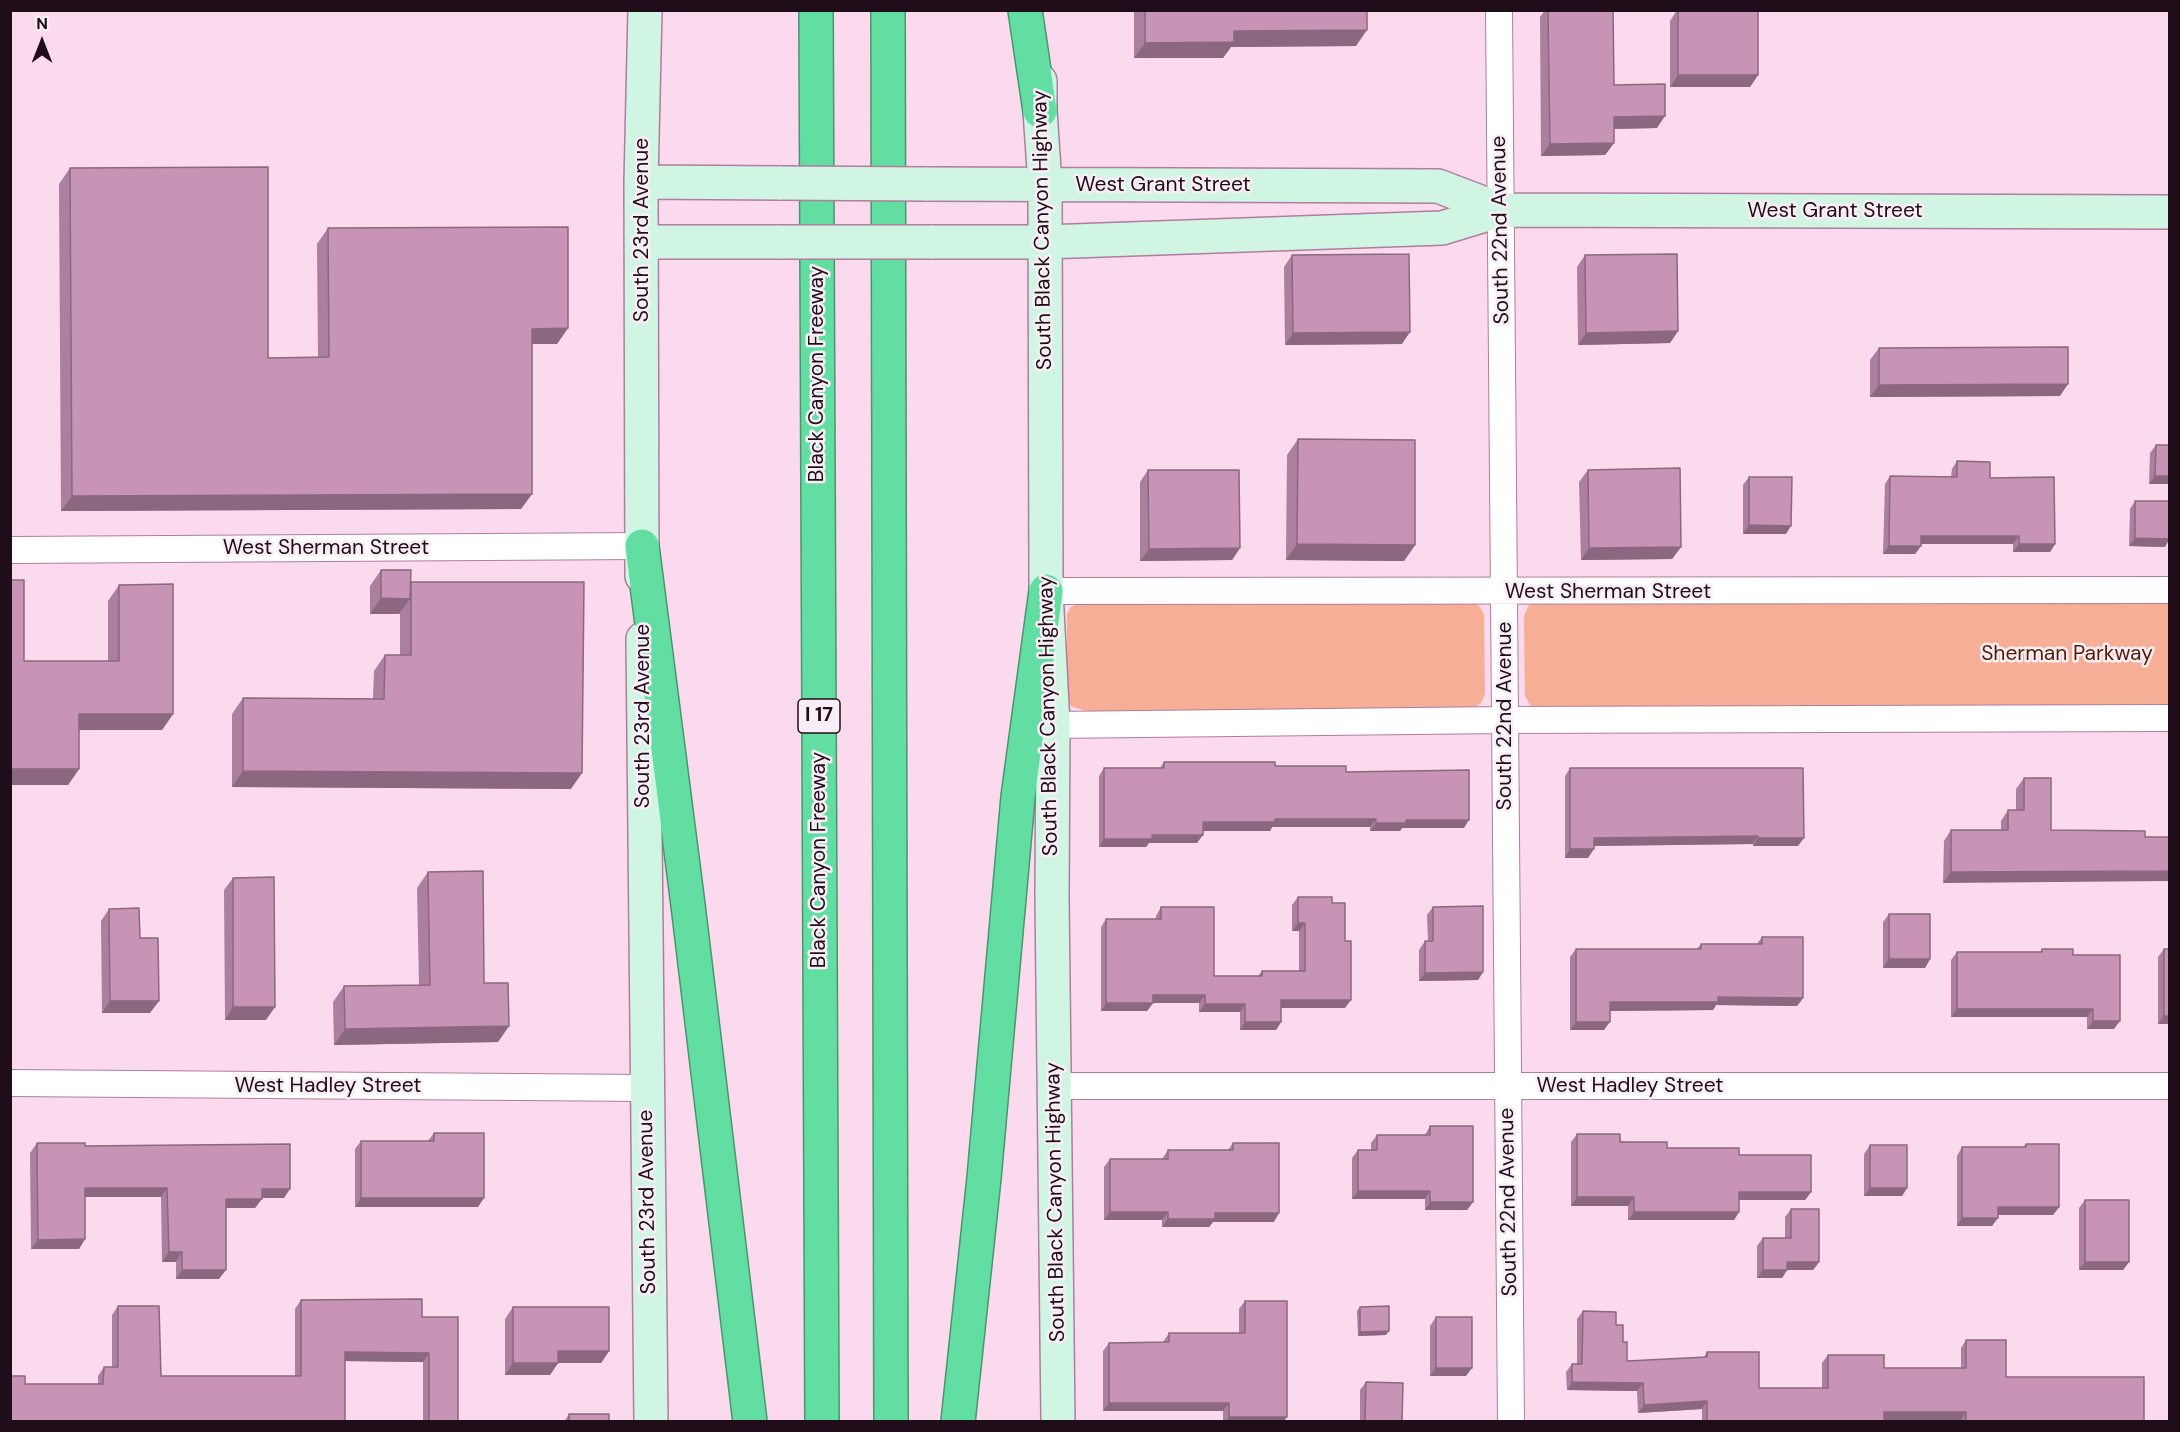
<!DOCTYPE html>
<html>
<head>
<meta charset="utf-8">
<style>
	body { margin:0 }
	#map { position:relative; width:2180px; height:1432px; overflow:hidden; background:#fbdaee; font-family:"DM Sans",sans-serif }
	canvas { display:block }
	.frame { position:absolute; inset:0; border:12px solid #1f0d19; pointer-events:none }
	.north { position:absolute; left:12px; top:12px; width:60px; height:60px; -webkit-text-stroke:4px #f9eef5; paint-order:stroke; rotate:0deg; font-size:16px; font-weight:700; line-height:24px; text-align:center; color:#1f0d19 }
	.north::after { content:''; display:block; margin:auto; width:21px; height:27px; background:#1f0d19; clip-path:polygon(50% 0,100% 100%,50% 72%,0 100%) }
</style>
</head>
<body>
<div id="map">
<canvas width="2180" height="1432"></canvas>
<div class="frame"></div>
<div class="north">N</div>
</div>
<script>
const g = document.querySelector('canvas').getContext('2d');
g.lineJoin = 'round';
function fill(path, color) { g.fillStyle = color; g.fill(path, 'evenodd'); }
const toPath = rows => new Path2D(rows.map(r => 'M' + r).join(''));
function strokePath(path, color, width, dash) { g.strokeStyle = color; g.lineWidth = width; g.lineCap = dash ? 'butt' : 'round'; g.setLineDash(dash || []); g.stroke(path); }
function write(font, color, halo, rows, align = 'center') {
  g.font = font + ' "DM Sans",sans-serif'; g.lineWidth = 5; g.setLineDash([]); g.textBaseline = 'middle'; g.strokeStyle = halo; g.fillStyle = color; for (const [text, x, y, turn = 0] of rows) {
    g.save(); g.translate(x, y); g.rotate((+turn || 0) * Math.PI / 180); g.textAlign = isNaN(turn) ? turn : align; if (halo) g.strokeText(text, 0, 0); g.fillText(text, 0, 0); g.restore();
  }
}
const green = toPath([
	[2169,599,2169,708,1541,711,1531,706,1525,696,1524,616,1529,605,1539,602],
	[1469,601,1479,606,1484,614,1485,694,1481,703,1470,710,1110,713,1086,711,1071,706,1067,697,1067,614,1071,607,1078,604]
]);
const street = toPath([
	[1499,10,1511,1422],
	[10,550,642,546],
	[1046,591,2170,590],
	[1053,725,1505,720,2170,718],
	[10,1083,646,1088],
	[1054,1086,2170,1086]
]);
const secondary = toPath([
	[1040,81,1040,111,1045,184,1046,591,1053,725,1052,896,1058,1422],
	[641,182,782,183],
	[926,184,1438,186,1501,210],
	[641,242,780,242],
	[930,242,1045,242,1442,228,1501,210,2170,212],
	[642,576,641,182,645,10],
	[643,639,651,1422]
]);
const highway = toPath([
	[816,10,822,1422],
	[888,10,891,1422],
	[1025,10,1040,111],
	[642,546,688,905,750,1422],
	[958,1422,984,1178,1018,797,1046,591]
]);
const secondaryBridge = toPath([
	[782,183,926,184],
	[780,242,930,242]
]);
const wall = toPath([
	[1134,10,1367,10,1356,46,1231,47,1223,58,1134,58],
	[1545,10,1613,10,1614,85,1657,128,1614,129,1614,143,1605,155,1541,156,1540,17],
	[1677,10,1758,10,1758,75,1750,87,1670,87,1670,21],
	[70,168,268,358,318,358,317,244,328,228,568,328,557,344,532,344,532,494,521,509,61,511,59,184],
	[1292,255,1402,344,1285,345,1284,267],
	[1585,255,1678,331,1670,343,1578,345,1577,267],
	[1879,348,2060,396,1870,397,1870,360],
	[1298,439,1415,545,1404,561,1286,560,1287,455],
	[2156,445,2169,484,2149,484,2150,453],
	[1957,461,1990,478,2055,544,2050,552,2013,552,2013,544,1921,544,1921,546,1915,554,1883,554,1885,484,1890,476,1951,477,1952,469],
	[1148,470,1240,548,1232,560,1140,561,1140,482],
	[1588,470,1681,547,1672,559,1581,560,1579,482],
	[1749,477,1786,534,1743,534,1743,485],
	[2135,501,2165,547,2129,546,2130,509],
	[381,570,411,582,571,789,232,787,232,714,243,698,373,699,374,671,385,655,400,655,400,613,399,614,370,614,370,586],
	[119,585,173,714,162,730,79,730,79,769,68,785,10,785,24,661,108,661,108,601],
	[1164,762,1275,766,1346,772,1464,828,1402,828,1400,831,1370,831,1370,827,1272,827,1270,831,1203,831,1197,843,1149,843,1146,847,1099,847,1099,776,1104,768,1160,768],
	[1570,768,1798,846,1753,846,1753,844,1594,846,1588,858,1565,858,1565,776],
	[2024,778,2051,830,1943,883,1944,841,1951,830,2001,830,2001,821,2008,810,2016,810,2016,789],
	[428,872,484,983,509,1026,498,1042,334,1045,333,1002,344,986,419,985,417,888],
	[233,878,266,1020,225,1020,224,890],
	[1298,897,1332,903,1345,1008,1281,1008,1281,1022,1276,1030,1240,1030,1240,1012,1199,1012,1199,1003,1153,1003,1147,1011,1101,1011,1101,927,1106,919,1156,919,1156,916,1161,907,1214,976,1258,976,1262,971,1299,971,1299,931,1292,931,1292,905],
	[1433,907,1483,972,1478,980,1419,981,1419,950,1425,941,1428,941,1427,915],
	[109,909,140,938,150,1013,102,1013,101,921],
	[1889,914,1930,959,1925,968,1883,968,1883,922],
	[1762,937,1803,998,1797,1006,1716,1005,1713,1010,1610,1011,1604,1030,1570,1030,1570,957,1576,949,1697,949,1701,944,1757,944],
	[2042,949,2073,955,2114,1029,2087,1029,2087,1017,1951,1017,1951,960,1957,952,2040,952],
	[2164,949,2169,1024,2158,1024,2158,957],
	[1430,1126,1473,1202,1467,1210,1425,1210,1425,1199,1352,1199,1352,1158,1358,1150,1371,1150,1371,1143,1377,1135,1425,1135],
	[434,1133,478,1207,355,1207,355,1149,361,1141,428,1141],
	[1577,1134,1667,1148,1739,1155,1811,1192,1805,1200,1739,1200,1739,1212,1734,1220,1628,1220,1628,1206,1571,1206,1571,1142],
	[37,1143,85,1146,284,1198,262,1198,255,1208,226,1208,219,1279,176,1279,176,1262,162,1262,161,1197,85,1197,85,1239,79,1249,31,1249,30,1153],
	[1233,1143,1274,1222,1213,1222,1209,1227,1162,1227,1162,1220,1104,1220,1104,1167,1110,1159,1162,1159,1168,1150,1228,1150],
	[2026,1144,2059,1207,2053,1215,1998,1215,1992,1226,1957,1226,1957,1156,1962,1147,2023,1147],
	[1870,1145,1907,1188,1902,1196,1864,1196,1864,1154],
	[2085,1200,2129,1262,2123,1270,2079,1270,2079,1208],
	[1791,1209,1819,1262,1813,1270,1787,1270,1782,1278,1757,1278,1757,1246,1763,1238,1785,1238,1785,1217],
	[301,1300,422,1317,458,1422,423,1422,423,1362,345,1361,345,1422,25,1384,98,1384,98,1376,104,1367,112,1367,112,1315,118,1306,161,1376,295,1376,295,1309],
	[1245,1301,1287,1417,1283,1422,1223,1422,1223,1411,1103,1411,1103,1351,1109,1343,1163,1342,1169,1333,1239,1333,1239,1309],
	[513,1307,609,1351,601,1363,558,1363,550,1375,505,1375,505,1319],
	[1360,1307,1386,1335,1358,1336,1357,1311],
	[1583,1311,1616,1325,1623,1342,1627,1361,1704,1357,1707,1352,1759,1388,1822,1388,1822,1363,1828,1355,1884,1368,1961,1368,1961,1348,1966,1340,2006,1377,2144,1422,1961,1422,1961,1420,1702,1422,1702,1409,1638,1413,1637,1391,1567,1390,1566,1372,1572,1364,1577,1364,1577,1319],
	[1436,1317,1466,1376,1430,1376,1430,1326],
	[1366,1382,1402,1422,1360,1422,1360,1390],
	[569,1414,609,1422,564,1422]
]);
const shadedWall = toPath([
	[1367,30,1356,46,1231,47,1223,58,1134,58,1145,43,1234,31],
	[1678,75,1758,75,1750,87,1670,87],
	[1665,116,1657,128,1605,129,1614,117],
	[1614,143,1605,155,1541,156,1550,144],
	[568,328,557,344,521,344,532,329],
	[1678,331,1670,343,1578,345,1586,333],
	[1410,332,1402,344,1285,345,1293,333],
	[2068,384,2060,396,1870,397,1879,385],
	[2155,476,2169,476,2169,484,2149,484],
	[532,494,521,509,61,511,72,496],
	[1749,525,1791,526,1786,534,1743,534],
	[1921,536,2019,536,2013,544,1915,544],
	[2135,538,2169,539,2169,540,2165,547,2129,546],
	[1297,544,1415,545,1404,561,1286,560],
	[2019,544,2055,544,2050,552,2013,552],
	[1889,546,1921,546,1915,554,1883,554],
	[1681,547,1672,559,1581,560,1589,548],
	[1240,548,1232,560,1140,561,1149,549],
	[381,598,410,599,399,614,370,614],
	[79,714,173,714,162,730,68,730],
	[10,769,79,769,68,785,10,785],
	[243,771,582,773,571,789,232,787],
	[1275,819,1376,819,1370,827,1272,827,1270,831,1197,831,1203,822],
	[1406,820,1469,820,1464,828,1402,828,1400,831,1370,831,1376,823],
	[1152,835,1203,835,1197,843,1149,843,1146,847,1099,847,1104,839],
	[1758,836,1753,844,1588,846,1594,838],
	[1758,838,1804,838,1798,846,1753,846],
	[1570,849,1594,849,1588,858,1565,858],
	[2169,871,2169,881,1943,883,1951,872],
	[1298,923,1305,923,1299,931,1292,931],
	[1889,959,1930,959,1925,968,1883,968],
	[1483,972,1478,980,1419,981,1425,973],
	[1153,995,1205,995,1199,1003,1153,1003,1147,1011,1101,1011,1106,1003],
	[1718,997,1803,998,1797,1006,1716,1005,1713,1010,1604,1011,1610,1002],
	[1281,1000,1351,1000,1345,1008,1276,1008],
	[110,1001,159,1001,150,1013,102,1013],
	[1205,1004,1245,1004,1240,1012,1199,1012],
	[233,1007,275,1007,266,1020,225,1020],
	[1957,1009,2093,1009,2087,1017,1951,1017],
	[2164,1016,2169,1016,2169,1024,2158,1024],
	[2093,1021,2120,1021,2114,1029,2087,1029],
	[1245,1022,1281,1022,1276,1030,1240,1030],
	[1576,1022,1610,1022,1604,1030,1570,1030],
	[509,1026,498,1042,334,1045,345,1029],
	[85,1188,167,1188,161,1197,78,1197],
	[1870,1188,1907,1188,1902,1196,1864,1196],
	[262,1189,290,1189,284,1198,255,1198],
	[1358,1191,1430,1191,1425,1199,1352,1199],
	[1739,1192,1811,1192,1805,1200,1734,1200],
	[1577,1197,1634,1197,1628,1206,1571,1206],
	[361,1198,484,1198,478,1207,355,1207],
	[226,1199,262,1199,255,1208,219,1208],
	[1430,1202,1473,1202,1467,1210,1425,1210],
	[1998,1207,2059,1207,2053,1215,1992,1215],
	[1110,1212,1168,1212,1162,1220,1104,1220],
	[1634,1212,1739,1212,1734,1220,1628,1220],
	[1215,1213,1279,1213,1274,1222,1213,1222,1209,1227,1162,1227,1168,1219],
	[1962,1218,1998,1218,1992,1226,1957,1226],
	[85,1239,79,1249,31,1249,38,1240],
	[169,1252,182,1252,176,1262,162,1262],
	[1787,1262,1819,1262,1813,1270,1782,1270],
	[2085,1262,2129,1262,2123,1270,2079,1270],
	[182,1270,226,1270,219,1279,176,1279],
	[1763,1270,1787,1270,1782,1278,1757,1278],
	[1389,1331,1386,1335,1358,1336,1360,1332],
	[558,1351,609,1351,601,1363,558,1363,550,1375,505,1375,513,1363],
	[345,1352,429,1353,423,1362,339,1361],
	[1436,1368,1472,1368,1466,1376,1430,1376],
	[1572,1382,1643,1383,1637,1391,1567,1390],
	[1707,1401,1702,1409,1638,1413,1644,1405],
	[1109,1403,1229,1403,1223,1411,1103,1411],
	[1884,1412,1966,1412,1961,1420,1878,1420],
	[1229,1417,1287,1417,1283,1422,1226,1422]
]);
const building = toPath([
	[1145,10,1367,10,1367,30,1234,31,1234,42,1145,43,1145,10],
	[1548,10,1613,10,1614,85,1665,84,1665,116,1614,117,1614,143,1550,144,1548,10],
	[1678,10,1758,10,1758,75,1678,75,1678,10],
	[268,167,268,358,329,357,328,228,568,227,568,328,532,329,532,494,72,496,70,168,268,167],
	[1409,254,1410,332,1293,333,1292,255,1409,254],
	[1677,254,1678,331,1586,333,1585,255,1677,254],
	[2068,347,2068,384,1879,385,1879,348,2068,347],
	[1298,439,1415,440,1415,545,1297,544,1298,439],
	[2156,445,2169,445,2169,476,2155,476,2156,445],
	[1957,461,1990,462,1990,478,2054,477,2055,544,2019,544,2019,536,1921,536,1921,546,1889,546,1890,476,1957,477,1957,461],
	[1680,468,1681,547,1589,548,1588,470,1680,468],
	[1148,470,1239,470,1240,548,1149,549,1148,470],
	[1749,477,1792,477,1791,526,1749,525,1749,477],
	[2135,501,2169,501,2169,539,2135,538,2135,501],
	[381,570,411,570,410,599,381,598,381,570],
	[10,580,24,580,24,661,119,661,119,585,173,584,173,714,79,714,79,769,10,769,10,580],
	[411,582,584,582,582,773,243,771,243,698,384,699,385,655,411,655,411,582],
	[1164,762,1275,762,1275,766,1346,766,1346,772,1469,770,1469,820,1406,820,1406,823,1376,823,1376,819,1275,819,1275,822,1203,822,1203,835,1152,835,1152,839,1104,839,1104,768,1164,768,1164,762],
	[1570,768,1803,768,1804,838,1758,838,1758,836,1594,838,1594,849,1570,849,1570,768],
	[2024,778,2051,778,2051,830,2145,831,2145,837,2169,837,2169,871,1951,872,1951,830,2008,830,2008,810,2024,810,2024,778],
	[483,871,484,983,508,983,509,1026,345,1029,344,986,430,985,428,872,483,871],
	[274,877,275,1007,233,1007,233,878,274,877],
	[1298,897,1332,897,1332,903,1345,903,1345,941,1351,941,1351,1000,1281,1000,1281,1022,1245,1022,1245,1004,1205,1004,1205,995,1153,995,1153,1003,1106,1003,1106,919,1161,919,1161,907,1214,907,1214,976,1262,976,1262,971,1305,971,1305,923,1298,923,1298,897],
	[1483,906,1483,972,1425,973,1425,941,1433,941,1433,907,1483,906],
	[139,908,140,938,158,938,159,1001,110,1001,109,909,139,908],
	[1889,914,1930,914,1930,959,1889,959,1889,914],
	[1762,937,1803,937,1803,998,1718,997,1718,1002,1610,1002,1610,1022,1576,1022,1576,949,1701,949,1701,944,1762,944,1762,937],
	[2042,949,2073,949,2073,955,2120,955,2120,1021,2093,1021,2093,1009,1957,1009,1957,952,2042,952,2042,949],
	[2164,949,2169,949,2169,1016,2164,1016,2164,949],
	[1430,1126,1473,1126,1473,1202,1430,1202,1430,1191,1358,1191,1358,1150,1377,1150,1377,1135,1430,1135,1430,1126],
	[434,1133,484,1133,484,1198,361,1198,361,1141,434,1141,434,1133],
	[1577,1134,1620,1134,1620,1142,1667,1142,1667,1148,1739,1148,1739,1155,1811,1155,1811,1192,1739,1192,1739,1212,1634,1212,1634,1197,1577,1197,1577,1134],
	[37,1143,85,1143,85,1146,290,1144,290,1189,262,1189,262,1199,226,1199,226,1270,182,1270,182,1252,169,1252,167,1188,85,1188,85,1239,38,1240,37,1143],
	[1233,1143,1279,1143,1279,1213,1215,1213,1215,1219,1168,1219,1168,1212,1110,1212,1110,1159,1168,1159,1168,1150,1233,1150,1233,1143],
	[2026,1144,2059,1144,2059,1207,1998,1207,1998,1218,1962,1218,1962,1147,2026,1147,2026,1144],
	[1870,1145,1907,1145,1907,1188,1870,1188,1870,1145],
	[2085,1200,2129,1200,2129,1262,2085,1262,2085,1200],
	[1791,1209,1819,1209,1819,1262,1787,1262,1787,1270,1763,1270,1763,1238,1791,1238,1791,1209],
	[422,1299,422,1317,458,1317,458,1422,429,1422,429,1353,345,1352,345,1422,10,1422,10,1376,25,1376,25,1384,103,1384,104,1367,118,1367,118,1306,159,1306,161,1376,301,1376,301,1300,422,1299],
	[1245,1301,1287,1301,1287,1417,1229,1417,1229,1403,1109,1403,1109,1343,1169,1342,1169,1333,1245,1333,1245,1301],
	[1389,1306,1389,1331,1360,1332,1360,1307,1389,1306],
	[513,1307,609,1307,609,1351,558,1351,558,1363,513,1363,513,1307],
	[1583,1311,1616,1312,1616,1325,1623,1325,1623,1342,1627,1342,1627,1361,1707,1357,1707,1352,1759,1352,1759,1388,1828,1388,1828,1355,1884,1355,1884,1368,1966,1368,1966,1340,2006,1340,2006,1377,2144,1377,2144,1422,1966,1422,1966,1412,1884,1412,1884,1422,1707,1422,1707,1401,1644,1405,1643,1383,1572,1382,1572,1364,1582,1364,1583,1311],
	[1436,1317,1472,1317,1472,1368,1436,1368,1436,1317],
	[1366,1382,1403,1383,1402,1422,1365,1422,1366,1382],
	[569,1414,609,1414,609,1422,569,1422,569,1414]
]);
const shields = [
	[819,716,42]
];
const shieldNames = [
	["I 17",819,716]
];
const streetNames = [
	["West Grant Street",1163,185],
	["West Grant Street",1835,211],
	["South 23rd Avenue",642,230,-90],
	["South Black Canyon Highway",1043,230,-91],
	["South 22nd Avenue",1501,230,-91],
	["Black Canyon Freeway",817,374,-90],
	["West Sherman Street",326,548],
	["West Sherman Street",1608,592],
	["South 23rd Avenue",643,716,-90],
	["South Black Canyon Highway",1049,716,-91],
	["South 22nd Avenue",1505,716,-90],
	["Black Canyon Freeway",819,860,-90],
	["West Hadley Street",328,1086],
	["West Hadley Street",1630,1086],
	["South 23rd Avenue",648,1202,-91],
	["South Black Canyon Highway",1056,1202,-91],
	["South 22nd Avenue",1509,1202,-91]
];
const parkNames = [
	["Sherman Parkway",2067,654]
];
fill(green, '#f6af96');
strokePath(street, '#af7d9e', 28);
strokePath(secondary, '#af7d9e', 36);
strokePath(highway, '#4b9572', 36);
strokePath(street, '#fff', 26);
strokePath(secondary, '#d0f5e3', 33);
strokePath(highway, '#63dea2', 33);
strokePath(secondaryBridge, '#af7d9e', 36, []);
strokePath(secondaryBridge, '#d0f5e3', 33);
fill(wall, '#ab7f9d');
fill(shadedWall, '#8b687f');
fill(building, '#c794b6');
strokePath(building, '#8b687f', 1.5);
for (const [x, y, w] of shields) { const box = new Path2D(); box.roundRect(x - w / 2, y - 17, w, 34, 4.5); g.fillStyle = '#f9eef5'; g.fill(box); strokePath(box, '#1f0d19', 1.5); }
write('bold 20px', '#1f0d19', null, shieldNames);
write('21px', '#1f0d19', '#f9eef5', streetNames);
write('21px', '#561b03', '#f9eef5', parkNames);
</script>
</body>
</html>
